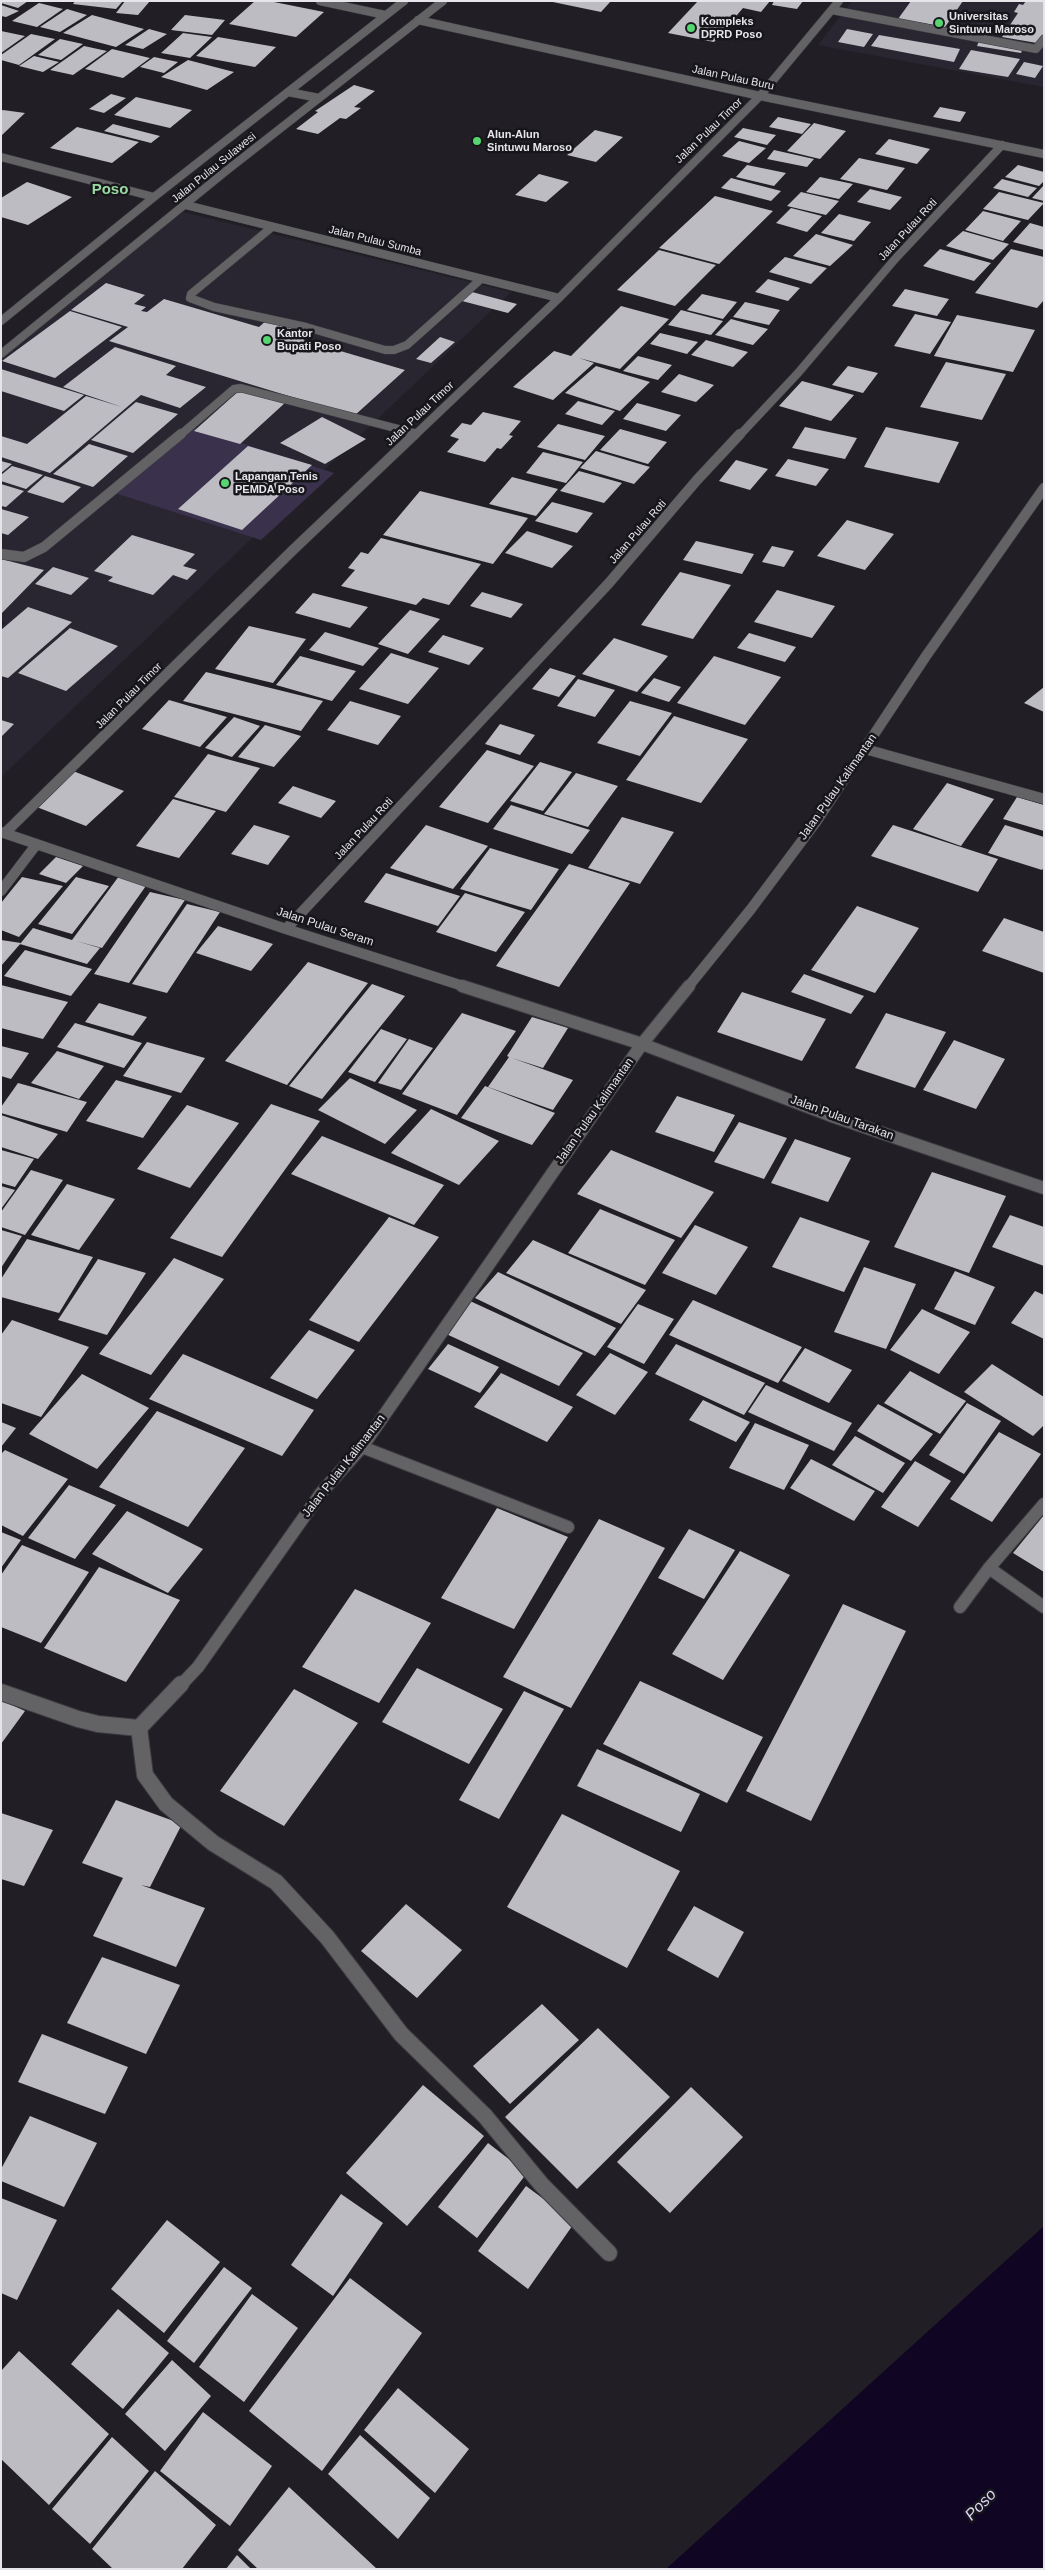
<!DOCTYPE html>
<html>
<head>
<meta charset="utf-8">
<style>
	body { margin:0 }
	#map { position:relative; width:1045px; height:2570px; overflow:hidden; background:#211f25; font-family:Arial,sans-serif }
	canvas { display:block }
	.frame { position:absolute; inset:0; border:2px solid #e6e5e9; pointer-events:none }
</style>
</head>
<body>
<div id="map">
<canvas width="1045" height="2570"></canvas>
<div class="frame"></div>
</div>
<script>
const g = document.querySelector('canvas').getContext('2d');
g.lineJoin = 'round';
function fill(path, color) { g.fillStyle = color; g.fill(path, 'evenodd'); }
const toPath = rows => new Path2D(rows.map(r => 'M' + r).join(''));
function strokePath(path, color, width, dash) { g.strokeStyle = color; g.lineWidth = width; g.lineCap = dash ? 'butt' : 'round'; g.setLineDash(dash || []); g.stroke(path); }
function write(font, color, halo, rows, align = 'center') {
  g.font = font + ' Arial,sans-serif'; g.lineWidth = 5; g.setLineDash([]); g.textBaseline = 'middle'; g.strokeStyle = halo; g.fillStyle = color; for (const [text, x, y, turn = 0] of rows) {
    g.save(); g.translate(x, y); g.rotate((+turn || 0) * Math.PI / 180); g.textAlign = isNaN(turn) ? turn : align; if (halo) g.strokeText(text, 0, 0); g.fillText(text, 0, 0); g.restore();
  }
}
const built = toPath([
	[852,1,1044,1,1044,87,818,45],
	[183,212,511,292,1,777,1,627,6,622,1,621,1,353]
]);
const green = toPath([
	[192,427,334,473,261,540,115,493]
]);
const water = toPath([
	[1044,2226,1044,2569,666,2569]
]);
const building = toPath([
	[1,1,28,1,18,8,1,3],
	[75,1,123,1,116,9,73,4],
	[125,1,150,1,138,15,116,13],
	[255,1,269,1,324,12,296,37,229,24],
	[548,1,611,1,601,12],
	[698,1,770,1,761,12,743,8,714,42,668,33],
	[774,1,803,1,797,9,772,5],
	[911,1,963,1,945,27,898,19],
	[1026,1,1044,1,1044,33,1037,43,1002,37,1018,13,1014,12,1019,4,1023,5],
	[39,3,63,9,37,27,12,21],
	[1,5,19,11,6,17,1,16],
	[67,9,87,15,60,32,40,27],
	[92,15,144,29,116,47,63,33],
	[185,15,225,20,212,35,171,30],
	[149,29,167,34,143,49,125,45],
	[847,29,873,34,864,47,838,42],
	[1,31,25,36,1,53],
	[183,33,212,37,190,58,161,53],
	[31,34,55,39,19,65,1,60,1,55],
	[879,35,960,49,954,62,871,46],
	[218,37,276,47,255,67,196,56],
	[60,39,83,44,61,60,38,55],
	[979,41,1023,48,1021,53,977,46],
	[84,46,107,51,73,75,50,70],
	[112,49,150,58,123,78,85,69],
	[971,50,1020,59,1008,77,959,69],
	[34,56,59,62,43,72,19,66],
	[154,57,178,62,164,73,140,67],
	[188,60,234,72,207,90,161,77],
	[1024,62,1043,66,1035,78,1016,74],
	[354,85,375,91,354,107,361,108,346,119,340,118,318,134,296,129,318,112,315,111],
	[111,94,126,98,104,113,89,109],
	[136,97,192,110,170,128,114,115],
	[940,107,966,112,960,122,933,117],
	[3,110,25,113,1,136,1,111],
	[778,117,811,124,802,134,769,127],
	[814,123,846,131,820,159,787,151],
	[113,124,160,136,151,143,104,131],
	[77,127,139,142,112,163,50,148],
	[743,128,776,135,767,145,734,137],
	[595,130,623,137,596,162,567,155],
	[889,139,930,149,917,164,875,154],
	[739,141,766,148,749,163,722,156],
	[774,150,814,159,807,167,767,159],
	[859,158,905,168,887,190,840,179],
	[747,165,786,173,774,186,736,177],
	[1018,165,1044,172,1044,181,1039,186,1005,177],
	[539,174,569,182,546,202,515,195],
	[820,177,853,184,839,199,806,192],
	[731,178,781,191,771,201,721,188],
	[1002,179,1037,188,1028,197,993,188],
	[27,182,72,197,28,225,1,217,1,198],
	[1044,185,1044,201,1032,198],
	[870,189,902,197,890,210,857,202],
	[801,192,839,201,826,215,787,206],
	[999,192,1044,203,1028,220,983,209],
	[715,196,773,211,719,264,659,248],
	[791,208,822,216,807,232,776,223],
	[983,211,1021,221,1003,241,965,230],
	[839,214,871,222,854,241,821,233],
	[1030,223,1044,227,1044,250,1013,242],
	[963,231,1009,244,993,260,946,246],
	[816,234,853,245,830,266,793,256],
	[940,249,991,263,974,281,923,266],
	[1011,249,1044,257,1044,300,1037,308,975,293],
	[659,250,716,265,675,306,617,290],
	[785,257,827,268,811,284,769,272],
	[768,279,800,288,788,301,755,292],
	[106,283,145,295,134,304,146,307,141,311,147,312,164,299,259,327,268,319,312,332,303,340,405,370,354,416,109,341,128,327,71,310],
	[905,289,949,299,937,316,892,306],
	[472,292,517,304,508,313,462,301],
	[702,294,737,302,723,319,687,310],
	[745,302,780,310,769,325,733,317],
	[621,306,669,319,620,369,579,358,594,363,553,400,513,387,554,351,571,356],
	[681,310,723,321,711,335,668,325],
	[70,311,122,327,55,378,2,361],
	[915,314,951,322,930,354,894,346],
	[957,315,1035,330,1013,372,934,356],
	[731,319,768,329,753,345,715,335],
	[660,333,698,342,687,354,650,344],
	[440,337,455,342,431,363,416,359],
	[706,340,748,352,733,367,691,355],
	[115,347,176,366,166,375,206,387,180,408,141,395,50,473,1,457,1,436,27,444,86,396,122,407,63,387],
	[638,356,672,365,658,380,623,371],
	[946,362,1006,374,982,420,920,407],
	[596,366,650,382,620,411,565,393],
	[848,366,878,373,863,393,832,385],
	[1,369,84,395,64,411,1,391],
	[679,374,714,385,696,402,661,392],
	[802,381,854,395,831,421,779,406],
	[241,389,286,402,240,444,194,431],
	[578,401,615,411,602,425,565,414],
	[136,402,178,414,133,453,91,440],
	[637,403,681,415,666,431,623,419],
	[483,412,521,421,509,435,513,436,501,449,497,448,485,462,447,452,459,439,450,436,462,423,471,425],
	[322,417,366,439,325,464,280,443],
	[558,424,605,436,585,460,537,447],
	[805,427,857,438,845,459,792,448],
	[886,427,959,442,939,483,864,467],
	[620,429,667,442,648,464,600,450],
	[89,444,128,456,93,487,53,474],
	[248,446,312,465,242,530,178,509],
	[596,451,650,467,634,484,580,468],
	[543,452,583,462,566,483,526,473],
	[788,459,829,469,816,486,775,476],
	[736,460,768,469,750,490,719,481],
	[1,461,12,464,1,473],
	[12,466,43,475,26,489,1,481,1,475],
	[579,471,622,483,604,503,560,491],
	[45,476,81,487,63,503,27,492],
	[512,477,558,489,536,516,489,504],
	[1,484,24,491,6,507,1,506],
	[420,491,528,518,493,564,383,535],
	[552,502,593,513,577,533,535,521],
	[1,509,29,517,8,535,1,533],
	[847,520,894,534,865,570,817,556],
	[527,531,573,546,552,568,505,553],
	[132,535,195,554,183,566,197,570,187,580,173,575,153,595,108,581,113,577,94,571],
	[381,538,481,564,449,605,423,598,416,605,341,586,355,570,348,568,361,552,368,554],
	[696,541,754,554,742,574,683,560],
	[772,546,794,551,784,567,762,562],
	[1,559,44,570,1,614],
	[53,567,89,578,71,595,35,584],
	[680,572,731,585,693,639,641,625],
	[777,590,835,606,812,638,754,622],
	[482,592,523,604,511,618,470,606],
	[313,593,368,607,350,628,295,613],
	[28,607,72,622,8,678,1,676,1,630],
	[410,610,440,619,408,654,378,644],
	[249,626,306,639,273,683,215,669],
	[70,628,118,646,66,691,18,673],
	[325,632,379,648,363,666,309,650],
	[749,633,796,647,785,662,737,648],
	[443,635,484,648,469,665,428,652],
	[614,638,668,656,637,692,582,674],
	[391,653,439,668,408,704,359,689],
	[300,656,356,671,332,701,276,685],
	[714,656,781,677,745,725,677,703],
	[550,668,576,676,559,697,532,689],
	[206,672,323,701,301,731,183,701],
	[654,678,681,687,669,702,641,693],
	[578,679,615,690,595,717,557,706],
	[1044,687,1044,712,1024,703],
	[169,700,227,717,200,747,142,729],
	[350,701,401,716,378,745,327,730],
	[630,701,672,713,640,756,597,743],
	[674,716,748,739,701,803,626,780],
	[234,717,260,726,232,757,205,748],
	[1,720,14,724,1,737],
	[500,724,535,735,520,755,485,744],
	[265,725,301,736,274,767,238,757],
	[487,750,534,766,488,823,439,807],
	[208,754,260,768,226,812,174,797],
	[540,762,572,772,543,811,510,801],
	[73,771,124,791,86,826,34,806],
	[576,773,618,786,588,827,544,814],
	[947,783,994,799,961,846,913,829],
	[293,786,336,801,321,818,278,803],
	[1017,797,1044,805,1044,831,1003,819],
	[173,799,216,811,179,858,136,846],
	[511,805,590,830,572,854,493,829],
	[622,817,674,832,640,884,588,868],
	[254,825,290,836,268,865,231,854],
	[426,825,488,846,453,889,390,868],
	[893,825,998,859,978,892,871,856],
	[1005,825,1044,837,1044,867,1042,870,988,853],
	[490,848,559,869,531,910,460,889],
	[56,857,83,866,66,883,39,874],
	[569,864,630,883,559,987,496,966],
	[386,873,460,896,438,926,364,902],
	[119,876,148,883,102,948,76,941,100,948,87,964,20,944,33,928,72,940],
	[22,877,63,886,19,937,1,930,1,903],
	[76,877,109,886,72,934,38,924],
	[150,892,185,900,129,983,94,974],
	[465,893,525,912,496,952,436,932],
	[187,904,220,912,167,993,132,984],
	[857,906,919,928,875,993,811,970],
	[1004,918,1044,932,1044,973,982,951],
	[218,926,273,944,251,971,196,953],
	[1,940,21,943,1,966],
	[25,950,92,969,71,996,4,976],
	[308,962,368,983,287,1085,225,1061],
	[804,974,864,996,851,1014,791,992],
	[372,984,405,996,322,1099,289,1086],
	[1,985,68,1002,43,1039,1,1028],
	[742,992,826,1019,802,1061,717,1032],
	[99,1003,147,1017,133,1036,85,1022],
	[462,1013,516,1031,457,1115,402,1094],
	[886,1013,946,1032,915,1088,855,1068],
	[532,1017,568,1028,543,1068,512,1058,573,1080,553,1110,488,1087,509,1057,507,1056],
	[75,1023,142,1043,124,1068,57,1047],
	[381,1029,407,1039,375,1082,348,1072],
	[409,1039,433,1048,401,1090,378,1083],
	[954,1040,1005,1059,976,1109,923,1090],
	[147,1042,205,1058,181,1093,123,1076],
	[1,1046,29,1053,11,1079,1,1076],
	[57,1051,104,1066,79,1099,31,1083],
	[350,1078,417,1110,385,1144,318,1110],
	[116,1080,172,1096,143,1138,86,1121],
	[18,1083,87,1102,67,1132,1,1113,1,1107],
	[485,1086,555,1113,532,1145,461,1118],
	[677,1096,735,1115,714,1152,655,1132],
	[271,1104,320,1121,222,1257,170,1238],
	[187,1105,239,1123,190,1188,137,1169],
	[431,1109,499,1141,459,1185,391,1153],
	[1,1115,58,1134,38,1159,1,1147],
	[739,1122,787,1138,764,1179,714,1162],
	[322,1136,444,1185,414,1225,291,1174],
	[795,1139,851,1158,828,1202,771,1183],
	[1,1150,34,1159,15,1187,1,1183],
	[611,1150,714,1192,681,1238,577,1194],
	[31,1170,63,1180,25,1235,1,1227,1,1212],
	[932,1172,1006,1196,969,1273,894,1247],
	[67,1184,115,1199,79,1250,31,1235],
	[1,1186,15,1190,1,1209],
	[600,1209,675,1240,645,1285,568,1253],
	[1010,1215,1044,1227,1044,1266,992,1247],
	[389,1217,439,1237,359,1342,309,1320],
	[800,1217,870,1241,844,1292,772,1267],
	[695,1225,748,1247,716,1295,662,1273],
	[1,1230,22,1236,1,1268],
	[27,1239,93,1257,59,1313,1,1297,1,1279],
	[533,1240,646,1290,621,1324,506,1273],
	[174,1258,224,1279,151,1375,99,1354],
	[98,1259,146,1273,107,1335,58,1320],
	[864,1267,916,1284,886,1349,834,1332],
	[955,1271,995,1287,975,1325,934,1309],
	[498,1272,616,1328,595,1356,475,1298],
	[1035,1291,1044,1295,1044,1339,1011,1323],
	[693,1300,802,1347,778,1383,669,1335],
	[470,1301,583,1353,559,1386,444,1333],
	[638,1304,674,1319,644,1364,607,1347],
	[922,1309,970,1332,939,1374,890,1350],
	[12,1320,89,1347,41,1417,1,1403,1,1335],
	[309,1330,355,1350,317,1399,270,1378],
	[448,1344,499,1367,480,1393,428,1369],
	[676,1344,765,1383,744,1415,655,1374],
	[805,1348,852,1370,829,1403,782,1381],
	[610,1353,648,1372,615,1415,576,1395],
	[183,1354,314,1410,282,1456,149,1399],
	[992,1364,1044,1397,1044,1425,1033,1436,964,1392],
	[910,1371,966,1401,940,1434,884,1403],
	[501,1373,573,1407,547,1442,474,1407],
	[82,1374,149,1408,97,1469,29,1434],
	[766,1385,852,1423,834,1451,748,1412],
	[703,1400,750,1422,736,1442,689,1420],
	[967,1403,1001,1421,964,1474,929,1455],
	[878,1404,933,1434,911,1461,857,1431],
	[157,1411,245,1448,188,1527,99,1487],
	[1,1422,16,1428,1,1447],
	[755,1423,809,1445,784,1490,729,1468],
	[999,1432,1041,1454,992,1522,950,1499],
	[855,1436,905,1463,883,1493,832,1465],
	[5,1450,68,1479,23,1536,1,1525,1,1454],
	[811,1459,875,1491,854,1521,790,1488],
	[915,1461,951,1481,918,1527,881,1507],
	[69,1485,116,1505,75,1559,28,1538],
	[497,1508,568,1537,514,1629,441,1598],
	[127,1511,203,1549,168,1593,92,1554],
	[1044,1515,1044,1572,1013,1553],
	[599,1519,665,1548,571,1708,503,1677],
	[689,1529,735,1550,704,1599,658,1578],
	[1,1532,21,1540,1,1568],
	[22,1545,89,1572,41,1643,1,1627,1,1575],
	[740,1551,790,1575,723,1680,672,1654],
	[99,1567,180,1600,126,1682,44,1648],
	[355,1589,431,1623,379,1703,302,1667],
	[843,1604,906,1631,811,1821,746,1791],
	[417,1668,503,1709,469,1764,382,1722],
	[640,1681,763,1737,727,1803,603,1744],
	[294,1689,358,1723,284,1826,220,1791],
	[524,1691,564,1709,499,1819,459,1800],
	[1,1700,25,1711,1,1744],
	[597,1749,700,1794,681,1832,577,1786],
	[116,1800,182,1824,150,1887,141,1885,205,1908,176,1967,93,1936,123,1878,82,1863],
	[1,1813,53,1830,24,1886,1,1879],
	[562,1814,680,1871,627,1968,507,1907],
	[406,1904,462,1950,417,1998,361,1951],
	[694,1906,744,1932,718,1978,667,1950],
	[102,1957,180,1985,146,2054,67,2023],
	[542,2004,579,2040,510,2104,473,2066],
	[598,2028,670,2097,577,2189,505,2117],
	[42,2034,128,2067,105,2114,18,2082],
	[423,2085,484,2136,407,2226,346,2173],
	[691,2087,743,2137,670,2213,617,2162],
	[30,2116,97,2143,64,2207,1,2181,1,2169],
	[488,2143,527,2173,477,2238,438,2207],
	[526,2186,575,2222,528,2289,478,2251],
	[341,2194,383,2223,333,2296,291,2265],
	[1,2198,57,2220,17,2300,1,2293],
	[167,2220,220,2262,164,2333,111,2289],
	[224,2267,252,2288,194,2363,167,2341],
	[350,2278,422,2333,322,2471,249,2411],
	[252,2294,298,2328,244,2402,199,2367],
	[118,2309,169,2353,123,2409,71,2364],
	[19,2351,109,2434,49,2505,1,2459,1,2371],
	[172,2360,211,2396,165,2451,125,2414],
	[398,2388,469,2449,435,2493,364,2430],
	[203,2412,272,2466,230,2526,160,2471],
	[360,2435,430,2498,398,2539,328,2474],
	[112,2437,149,2471,90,2544,52,2509],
	[155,2471,216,2525,182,2569,113,2569,92,2549],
	[289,2487,377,2569,258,2569,238,2550],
	[237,2555,251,2569,226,2569]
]);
const lane = toPath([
	[272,227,191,294,190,298,214,307,306,327,385,350,394,350,407,345,481,279]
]);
const streetFar3 = toPath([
	[320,1,385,15],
	[832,10,1036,49,1044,39],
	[418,20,760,96,1044,154],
	[288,92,319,98],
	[1,157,154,197],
	[186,205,559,298],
	[1,321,154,197,404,1],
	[1,354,226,171,443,1],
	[179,436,234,389,241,388,414,433],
	[414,436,559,298,760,96,839,1],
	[739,436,798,373,895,259,1002,145]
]);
const streetFar2 = toPath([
	[1,554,24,557,44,547,181,434],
	[865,749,1044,799],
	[1,832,286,929,466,987],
	[5,833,294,549,415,434],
	[1,891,36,845],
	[286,929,609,583,697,480,740,434],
	[688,987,751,909,816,822,926,656,1044,488]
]);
const streetFar1 = toPath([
	[462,986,642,1044,829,1115,1044,1188],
	[362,1447,568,1527],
	[989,1568,1044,1607],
	[960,1607,989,1568,1044,1504],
	[180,1686,198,1667,321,1493,362,1447,642,1044,689,986]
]);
const street = toPath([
	[1,1692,78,1719,98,1724,139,1728],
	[139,1728,181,1684],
	[139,1728,145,1775,166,1804,213,1843,276,1882,327,1937,401,2034,485,2116,541,2184,609,2253]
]);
const markers = [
	[939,23,5,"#57d570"],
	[691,28,5,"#57d570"],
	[477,141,5,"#57d570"],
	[267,340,5,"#57d570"],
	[225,483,5,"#57d570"]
];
const farPoinames = [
	["Universitas",949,17],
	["Sintuwu Maroso",949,30],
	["Kompleks",701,22],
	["DPRD Poso",701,35],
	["Alun-Alun",487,135],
	["Sintuwu Maroso",487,148],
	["Kantor",277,334],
	["Bupati Poso",277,347],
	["Lapangan Tenis",235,477],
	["PEMDA Poso",235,490]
];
const farStreetnames = [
	["Jalan Pulau Buru",733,78,12],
	["Jalan Pulau Timor",709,131,-44],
	["Jalan Pulau Sulawesi",214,168,-39],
	["Jalan Pulau Roti",908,230,-47],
	["Jalan Pulau Sumba",375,241,14],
	["Jalan Pulau Timor",420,414,-43],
	["Jalan Pulau Roti",638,532,-49],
	["Jalan Pulau Timor",129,696,-45],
	["Jalan Pulau Roti",364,829,-47]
];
const streetNames = [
	["Jalan Pulau Kalimantan",838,787,-55],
	["Jalan Pulau Seram",325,927,18],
	["Jalan Pulau Kalimantan",595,1111,-55],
	["Jalan Pulau Tarakan",842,1118,20],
	["Jalan Pulau Kalimantan",344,1466,-52]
];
const farDistrictnames = [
	["Poso",110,190]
];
const nearWaternames = [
	["Poso",981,2505,-46]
];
fill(built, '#292631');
fill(green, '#3a314c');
fill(water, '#100522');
fill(building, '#bdbcc3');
strokePath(lane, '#3d3b40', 9);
strokePath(streetFar3, '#3d3b40', 9);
strokePath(streetFar2, '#3d3b40', 11);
strokePath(streetFar1, '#3d3b40', 14);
strokePath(street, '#3d3b40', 18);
strokePath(lane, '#636366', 8);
strokePath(streetFar3, '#636366', 8);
strokePath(streetFar2, '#636366', 10);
strokePath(streetFar1, '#636366', 12);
strokePath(street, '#636366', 16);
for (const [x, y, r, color] of markers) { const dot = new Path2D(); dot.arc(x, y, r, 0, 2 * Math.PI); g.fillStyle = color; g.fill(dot); strokePath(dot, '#17161b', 2); }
write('bold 11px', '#e6e5e9', '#17161b', farPoinames, 'left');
write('11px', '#e6e5e9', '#17161b', farStreetnames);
write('12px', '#e6e5e9', '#17161b', streetNames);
write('bold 15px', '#9ad8a1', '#17161b', farDistrictnames);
write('italic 16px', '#ded3fa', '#17161b', nearWaternames);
</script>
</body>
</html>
